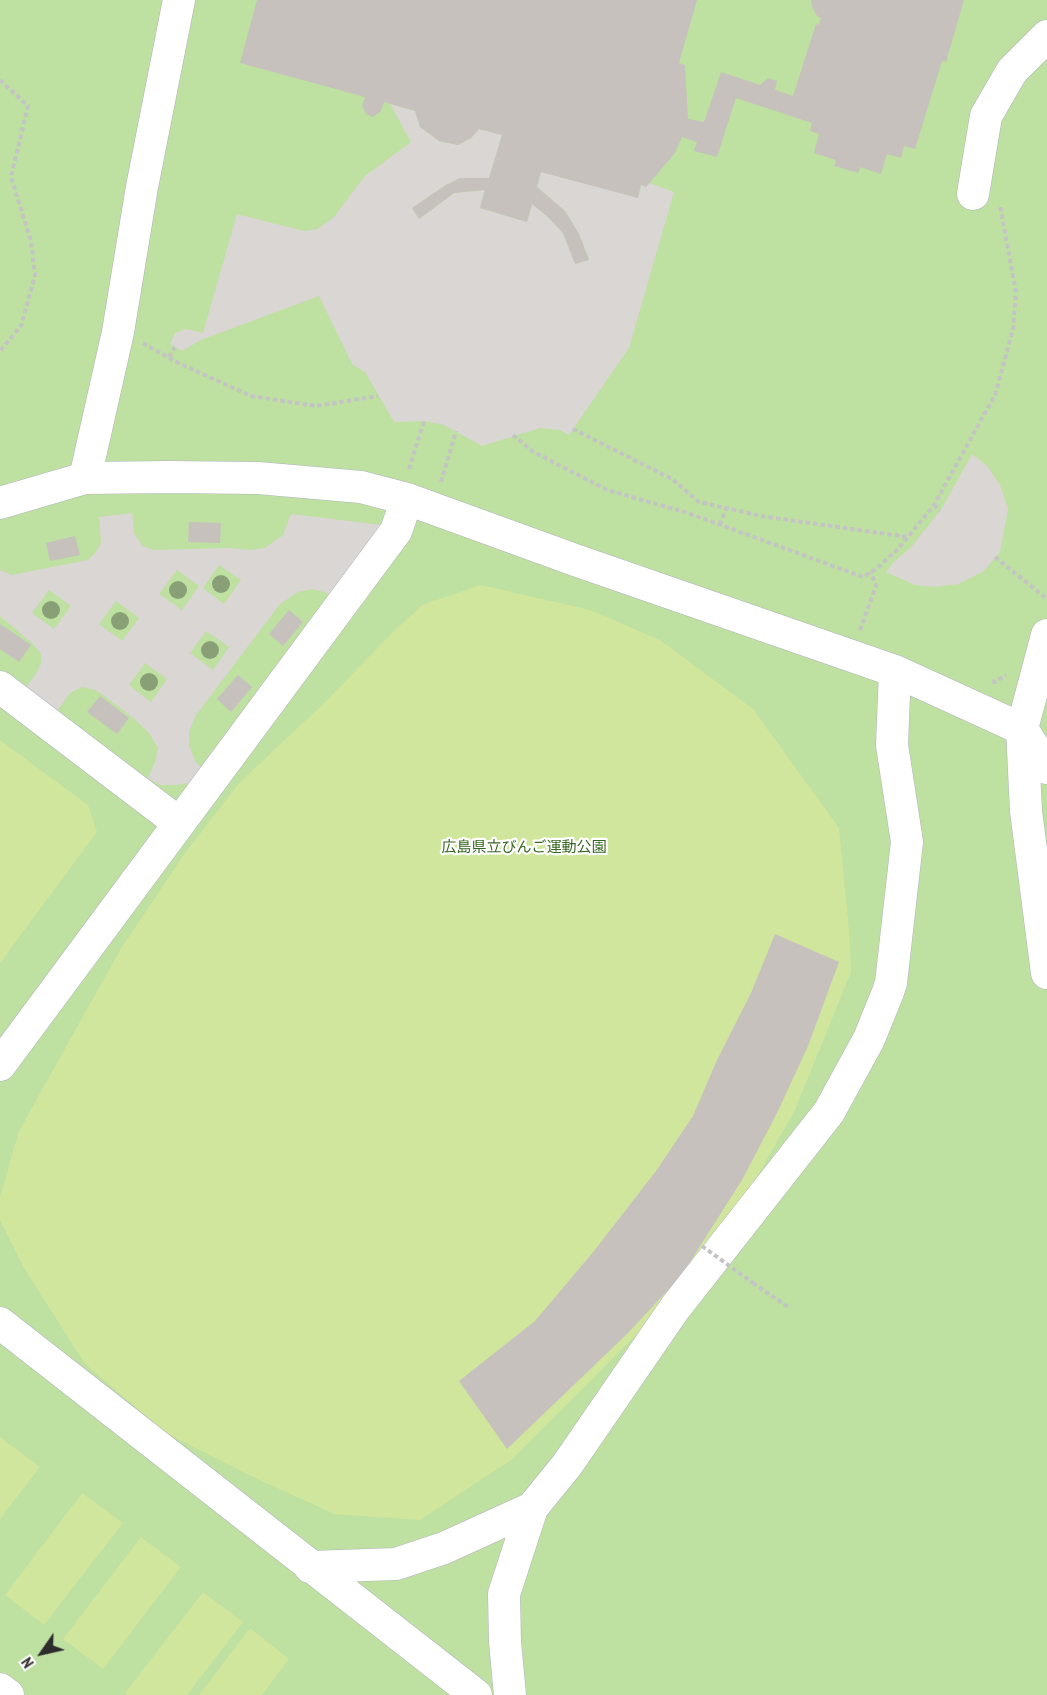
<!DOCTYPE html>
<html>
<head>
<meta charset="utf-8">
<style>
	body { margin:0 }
	#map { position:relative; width:1047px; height:1695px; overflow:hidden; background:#ede6e1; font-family:"PT Sans Narrow",sans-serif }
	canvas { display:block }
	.north { position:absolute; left:12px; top:1623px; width:60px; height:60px; -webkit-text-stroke:4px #fff; paint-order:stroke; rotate:236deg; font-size:16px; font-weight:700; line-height:24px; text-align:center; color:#2d2d2d }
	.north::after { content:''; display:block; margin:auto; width:21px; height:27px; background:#2d2d2d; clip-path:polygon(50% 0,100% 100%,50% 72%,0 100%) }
</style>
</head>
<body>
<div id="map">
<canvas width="1047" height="1695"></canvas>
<div class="north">N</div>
</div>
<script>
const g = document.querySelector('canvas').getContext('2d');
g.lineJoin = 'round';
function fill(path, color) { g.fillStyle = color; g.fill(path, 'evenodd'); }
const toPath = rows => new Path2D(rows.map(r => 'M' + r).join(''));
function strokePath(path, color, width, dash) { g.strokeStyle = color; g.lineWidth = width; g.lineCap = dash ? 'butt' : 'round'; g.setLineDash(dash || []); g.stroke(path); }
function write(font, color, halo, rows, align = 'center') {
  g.font = font + ' "PT Sans Narrow","Noto Sans JP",sans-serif'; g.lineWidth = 4.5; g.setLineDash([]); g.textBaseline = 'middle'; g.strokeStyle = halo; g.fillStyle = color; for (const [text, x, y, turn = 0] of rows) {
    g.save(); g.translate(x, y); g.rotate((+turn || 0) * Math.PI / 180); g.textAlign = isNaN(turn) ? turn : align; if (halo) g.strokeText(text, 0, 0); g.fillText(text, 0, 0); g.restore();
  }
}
const green = toPath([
	[0,0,1047,0,1047,1695,0,1695]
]);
const pitch = toPath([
	[481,585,590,610,660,640,753,709,839,828,849,931,851,972,795,1110,745,1198,680,1291,511,1460,420,1520,334,1514,249,1475,166,1433,85,1364,24,1268,0,1220,0,1197,19,1131,120,950,185,853,240,782,324,703,392,633,422,605],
	[0,740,88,805,97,832,0,963],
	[0,1437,40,1467,0,1519],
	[82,1493,123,1523,44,1625,5,1595],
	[141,1537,181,1567,103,1669,63,1639],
	[203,1592,243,1622,187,1695,127,1695,125,1693],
	[250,1628,289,1659,262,1695,199,1695]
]);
const plaza = toPath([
	[390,104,415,111,420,127,439,141,458,145,471,138,479,129,502,135,489,178,460,178,446,185,412,208,419,219,454,193,485,190,480,208,527,222,532,204,548,217,563,233,576,264,589,259,579,234,565,211,537,187,541,172,638,197,641,185,649,183,674,192,629,348,569,435,560,430,540,428,482,446,444,425,424,421,394,422,365,372,352,364,319,296,201,340,182,351,170,344,175,333,186,329,203,333,237,214,304,231,317,229,333,218,365,176,411,142],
	[972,454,988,467,1000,485,1008,509,1000,552,984,571,958,584,933,587,915,585,886,572,893,563,912,546,942,508],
	[132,513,134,533,142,546,154,550,230,548,251,550,265,548,283,535,291,514,382,525,333,597,324,592,312,589,298,592,280,604,196,715,189,732,189,745,195,761,204,770,194,782,177,785,161,785,148,778,155,762,158,748,149,733,131,716,96,690,82,687,70,693,57,711,24,689,34,677,41,664,41,654,33,644,0,616,0,570,12,575,88,560,96,552,101,543,99,517],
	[219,565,241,580,224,604,203,588],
	[177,570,199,586,182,610,159,594],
	[49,590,71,606,54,629,32,613],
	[116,601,139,618,122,641,99,624],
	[206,631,229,647,213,670,190,653],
	[145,663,167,679,151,702,129,685]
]);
const building = toPath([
	[257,0,697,0,679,63,685,65,688,119,704,122,721,72,760,85,768,78,777,81,775,90,793,96,816,24,819,25,821,18,817,16,812,7,811,0,964,0,946,62,942,61,915,149,904,146,901,158,887,154,881,174,860,167,858,173,834,166,836,160,814,153,819,134,810,131,812,123,736,98,717,157,694,151,697,142,682,137,675,153,646,187,641,185,638,198,541,172,537,187,565,211,579,234,589,260,575,264,563,233,548,217,532,204,527,222,480,208,485,190,454,193,419,219,412,208,446,185,460,178,489,178,502,135,479,129,471,138,458,145,439,141,420,127,415,111,384,102,381,111,373,117,366,114,362,106,365,97,240,63],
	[189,522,221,523,220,543,188,542],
	[75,536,80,555,50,561,46,543],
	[289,610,303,622,283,646,269,634],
	[0,624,31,645,19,662,0,649],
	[238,675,252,687,231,712,217,699],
	[100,696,129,718,117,734,87,712],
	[775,934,839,962,808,1046,778,1111,742,1180,681,1276,628,1333,507,1449,459,1381,535,1321,594,1251,656,1171,693,1116,717,1060,751,993]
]);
const path = toPath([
	[0,80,28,106,11,177,31,241,35,275,21,326,0,351],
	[143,343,174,361,251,396,316,406,378,396],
	[169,357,175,347],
	[573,429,672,479,699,502,761,516,908,537],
	[513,435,532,451,607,490,688,513,863,577,876,569,898,549,934,505,995,395,1013,329,1016,292,1000,206],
	[409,469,424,421],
	[441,482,456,431],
	[934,505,940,511],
	[720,525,726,508],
	[995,557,1047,599],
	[860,630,876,586,871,572],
	[992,681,995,682,1006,675],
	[753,1283,788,1307]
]);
const minor = toPath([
	[973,194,986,116,1012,71,1047,36],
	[85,478,118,332,142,187,179,0],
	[0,503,85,478,169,477,258,478,361,487,407,499,575,560,895,671,1022,729,1047,768],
	[1047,635,1022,729,1026,811,1047,973],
	[0,687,179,823],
	[0,1065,396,531,407,499],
	[0,1323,476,1695],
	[310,1567,396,1564,444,1548,532,1508],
	[0,1689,8,1695],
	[510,1695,505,1642,504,1594,532,1508,567,1465,675,1308,829,1112,869,1039,888,992,891,983,907,842,892,745,895,671]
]);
const pathBridge = toPath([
	[702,1246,753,1283]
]);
const trees = [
	[221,584],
	[178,590],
	[51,610],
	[120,621],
	[210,650],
	[149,682]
];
const parkNames = [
	["広島県立びんご運動公園",524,848]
];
fill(green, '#bee0a1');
fill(pitch, '#d0e69d');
fill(plaza, '#dad6d3');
fill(building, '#c6c1bc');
strokePath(minor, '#b1b4bc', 33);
strokePath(path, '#c4c4c4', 4, [4.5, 3]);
strokePath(minor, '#fff', 32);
strokePath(pathBridge, '#c4c4c4', 4, [4.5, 3]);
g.fillStyle = '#89a077';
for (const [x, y] of trees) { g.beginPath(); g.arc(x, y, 9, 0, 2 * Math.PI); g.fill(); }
write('15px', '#376720', '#fff', parkNames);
</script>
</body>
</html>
